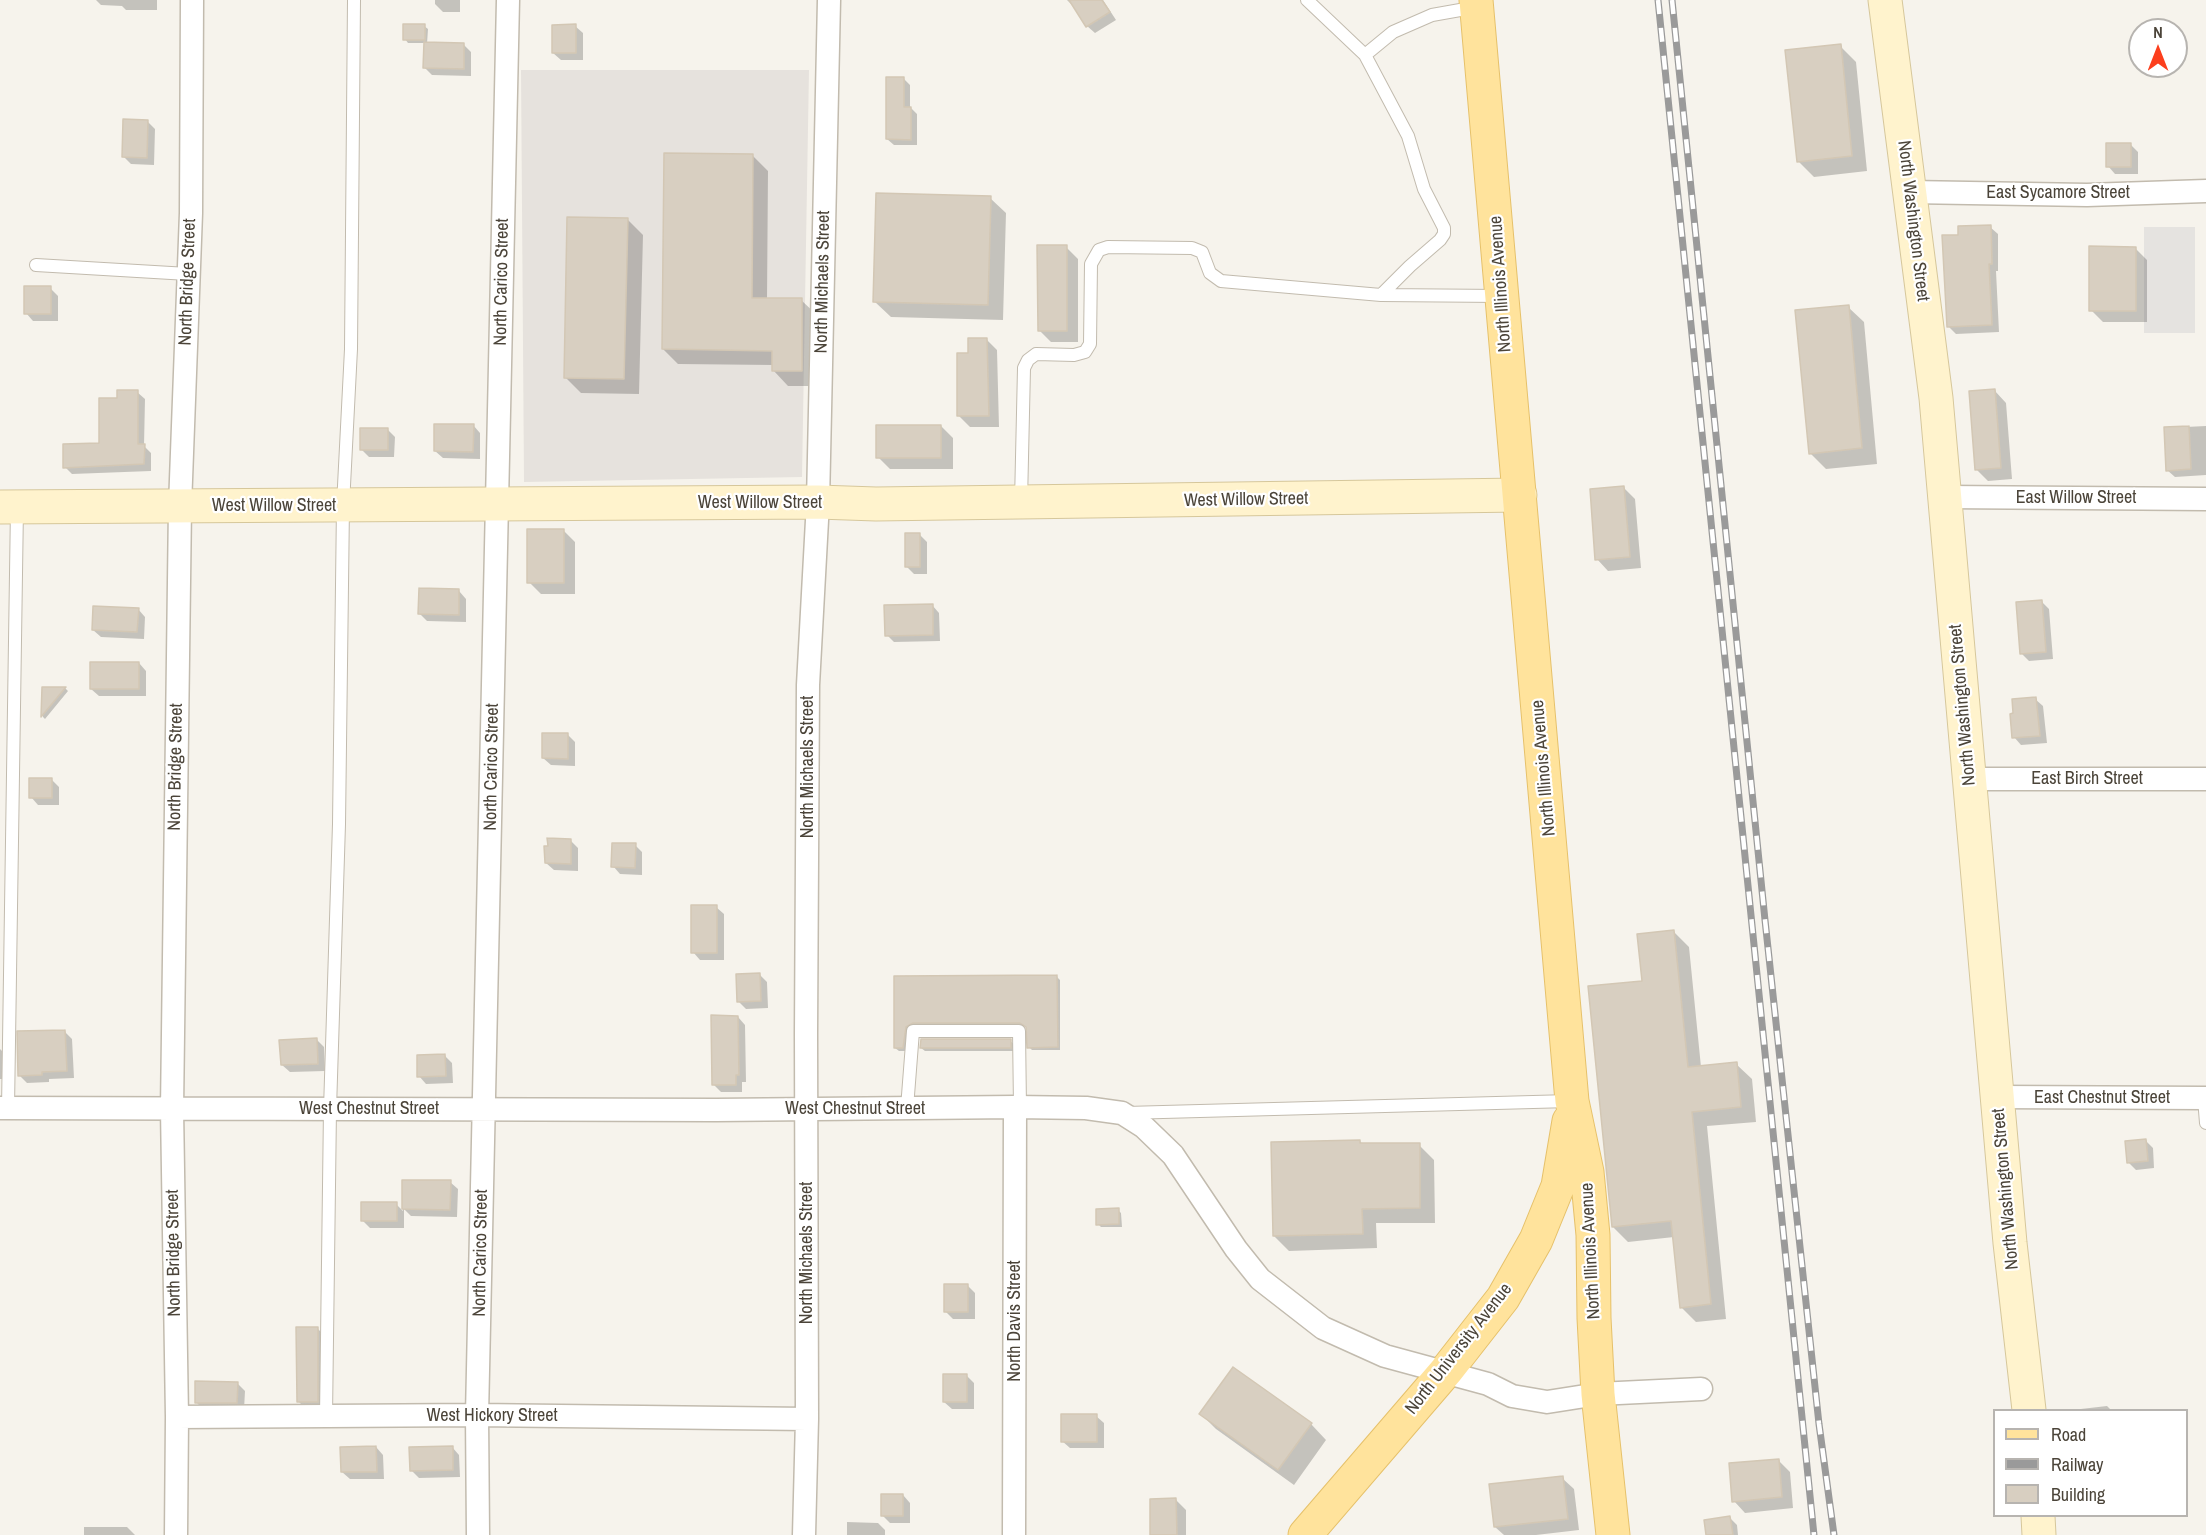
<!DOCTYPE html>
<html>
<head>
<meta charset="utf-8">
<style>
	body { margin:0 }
	#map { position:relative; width:2206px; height:1535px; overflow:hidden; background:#f6f3ec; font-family:"Archivo Narrow",sans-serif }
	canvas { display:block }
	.legend { position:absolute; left:1993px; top:1409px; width:195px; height:108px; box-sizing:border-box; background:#fff; border:2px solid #b7b4b0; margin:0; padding:8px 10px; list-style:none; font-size:18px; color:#4b4439 }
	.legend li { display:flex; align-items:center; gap:12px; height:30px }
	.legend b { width:30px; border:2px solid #b7b4b0 }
	.north { position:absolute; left:2128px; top:18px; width:60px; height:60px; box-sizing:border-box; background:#fff; border:2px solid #b7b4b0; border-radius:50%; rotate:0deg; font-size:16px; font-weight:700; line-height:24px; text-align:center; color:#4b4439 }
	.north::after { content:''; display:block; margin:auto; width:21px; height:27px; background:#fc3f1d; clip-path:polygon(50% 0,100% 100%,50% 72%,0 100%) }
</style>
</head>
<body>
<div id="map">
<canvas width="2206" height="1535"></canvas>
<ul class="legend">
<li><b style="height:8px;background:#ffe39c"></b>Road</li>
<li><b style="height:8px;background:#9a9a9a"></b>Railway</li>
<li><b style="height:16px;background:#d8cfc1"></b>Building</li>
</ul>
<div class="north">N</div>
</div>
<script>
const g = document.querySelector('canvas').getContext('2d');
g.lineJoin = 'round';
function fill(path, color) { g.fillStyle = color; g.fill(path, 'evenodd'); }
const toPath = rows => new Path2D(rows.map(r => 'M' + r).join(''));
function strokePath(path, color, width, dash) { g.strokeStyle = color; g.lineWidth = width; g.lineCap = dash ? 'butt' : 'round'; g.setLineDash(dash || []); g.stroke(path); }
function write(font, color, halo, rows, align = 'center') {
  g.font = font + ' "Archivo Narrow",sans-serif'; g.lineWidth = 4.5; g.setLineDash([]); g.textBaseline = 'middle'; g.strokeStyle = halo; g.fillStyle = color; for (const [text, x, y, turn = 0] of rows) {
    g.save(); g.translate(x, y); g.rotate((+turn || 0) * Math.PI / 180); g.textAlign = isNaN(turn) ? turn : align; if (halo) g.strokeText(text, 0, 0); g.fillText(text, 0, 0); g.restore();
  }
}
const industrial = toPath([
	[521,70,809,70,802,477,524,482]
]);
const parking = toPath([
	[2144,227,2195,227,2195,333,2144,333]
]);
const shadow = toPath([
	[96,0,157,0,157,10,126,10,122,6,101,5],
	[435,0,460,0,460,12,443,12,435,4],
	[1067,0,1103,0,1116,20,1095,33,1087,26,1073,3,1071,4],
	[424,26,428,29,427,44,464,45,471,52,471,76,432,75,425,68,426,43,408,43,405,39],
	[575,26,583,33,583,60,561,60,553,53],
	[1840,46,1856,62,1867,171,1814,177,1798,161],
	[904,79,910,85,910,107,917,114,917,145,894,145,887,139],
	[148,122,155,129,154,165,131,164,124,157],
	[2131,145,2138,152,2138,174,2115,174,2108,166],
	[753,156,768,171,767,299,801,300,817,315,816,386,788,386,773,370,773,365,678,364,663,349],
	[990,198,1006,213,1003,320,891,317,875,302],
	[627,219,643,235,639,394,581,393,565,377],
	[1990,227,1998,234,1998,271,1996,271,1999,332,1956,334,1949,327,1960,236],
	[1066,247,1078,259,1078,342,1051,342,1039,330],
	[2135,248,2147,260,2147,322,2103,322,2091,310],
	[50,288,58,296,58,321,33,321,26,313],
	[1848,307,1864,322,1877,464,1826,469,1810,453],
	[986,339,997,350,999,427,970,427,959,416,969,355],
	[1995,391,2006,403,2012,479,1988,481,1976,469],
	[137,392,145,399,144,446,151,453,151,471,72,474,65,467,100,444,119,400],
	[473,425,480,433,480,459,443,458,435,451],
	[941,426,953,438,953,469,890,469,878,457],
	[2206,426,2206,475,2175,477,2167,470,2165,428],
	[387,429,395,437,394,457,369,457,361,449],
	[1623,487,1635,499,1641,568,1608,571,1597,559],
	[563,530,575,542,575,594,541,594,529,582],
	[920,535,927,542,927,574,914,574,906,566],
	[459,591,466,599,466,622,427,621,419,613],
	[2042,602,2049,609,2053,659,2029,661,2021,653],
	[932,605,939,613,940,641,894,642,887,635],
	[138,609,145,617,144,639,101,637,93,630],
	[139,663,146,671,146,696,99,696,91,689],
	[43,688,65,688,68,691,45,719,43,717],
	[2035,699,2043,706,2047,743,2021,745,2014,737],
	[567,734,575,742,575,766,551,765,543,758],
	[52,780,59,787,59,805,38,805,31,797],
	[571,841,578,848,578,871,554,870,546,863],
	[635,845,642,852,642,875,620,874,613,866],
	[716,907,724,914,724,960,700,960,693,952],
	[1674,932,1689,947,1701,1067,1736,1064,1752,1079,1756,1122,1707,1126,1726,1319,1696,1322,1681,1307,1674,1237,1628,1242,1613,1227,1643,982],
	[760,975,767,982,768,1008,746,1009,738,1001],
	[1057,977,1060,980,1060,1050,1032,1050,1029,1047,1028,1028,1024,1026,917,1025,906,1051,899,1051,895,1048,895,978],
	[738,1017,745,1025,746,1082,742,1082,742,1092,721,1092,713,1084],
	[65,1032,72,1039,74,1078,49,1079,49,1082,27,1083,19,1075],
	[316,1039,324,1047,325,1071,290,1072,282,1065],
	[1010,1041,1014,1044,1014,1051,925,1051,921,1048],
	[0,1049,8,1057,7,1079,0,1079],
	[445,1056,452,1063,453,1083,426,1084,419,1076],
	[1360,1141,1363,1145,1419,1145,1434,1160,1435,1223,1376,1223,1377,1248,1289,1251,1274,1236],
	[2146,1141,2153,1148,2154,1168,2136,1170,2128,1162],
	[404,1181,450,1182,458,1189,457,1217,411,1216,404,1209,404,1228,370,1228,362,1220,396,1204,403,1211],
	[1118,1210,1121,1213,1122,1227,1101,1227,1098,1224],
	[967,1285,975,1293,975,1319,953,1319,945,1311],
	[318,1329,325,1336,325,1409,306,1409,298,1401],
	[967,1376,974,1383,974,1409,952,1409,944,1402],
	[237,1383,245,1391,244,1410,204,1410,197,1403],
	[2107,1406,2111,1410,2072,1410],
	[1201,1414,1311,1424,1326,1440,1294,1485,1216,1429],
	[1096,1416,1104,1423,1104,1448,1070,1448,1062,1441],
	[376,1447,383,1455,384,1479,350,1479,342,1472],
	[452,1447,459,1455,460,1477,419,1478,411,1470],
	[1778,1460,1790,1472,1793,1508,1745,1513,1734,1501],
	[1562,1478,1574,1489,1579,1530,1536,1535,1504,1535,1495,1527],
	[903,1495,910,1503,910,1523,890,1523,882,1515],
	[1176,1500,1186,1510,1186,1535,1152,1535],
	[1730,1518,1737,1525,1738,1535,1707,1535],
	[847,1522,878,1523,885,1530,885,1535,847,1535],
	[84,1527,127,1527,135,1535,84,1535]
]);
const building = toPath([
	[1069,0,1102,0,1110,12,1086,27,1069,0],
	[403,24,425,24,425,40,403,40,403,24],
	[576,24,576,53,552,53,552,25,576,24],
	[424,42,464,43,464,69,423,68,424,42],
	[1841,44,1852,156,1797,162,1785,50,1841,44],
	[886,77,904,77,904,107,911,107,911,140,886,139,886,77],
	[123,119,148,120,147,158,122,157,123,119],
	[2106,143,2131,143,2131,167,2106,167,2106,143],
	[664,153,753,154,752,298,802,298,802,371,772,371,772,351,662,349,664,153],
	[876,193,991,196,988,305,873,302,876,193],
	[567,217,628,218,624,379,564,378,567,217],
	[1991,225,1992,264,1989,264,1992,325,1947,327,1942,235,1958,235,1958,226,1991,225],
	[1037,245,1067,245,1067,331,1038,331,1037,245],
	[2089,246,2136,247,2136,311,2089,311,2089,246],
	[24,286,51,286,51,314,24,314,24,286],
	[1849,305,1862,448,1809,454,1795,310,1849,305],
	[968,338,987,338,989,416,957,416,957,353,968,353,968,338],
	[1995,389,2001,468,1975,470,1969,391,1995,389],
	[117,390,138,390,138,444,145,444,144,464,63,468,63,444,99,443,99,398,117,398,117,390],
	[434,424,474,424,473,452,434,451,434,424],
	[876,425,941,425,941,458,876,458,876,425],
	[2189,426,2191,469,2166,471,2164,427,2189,426],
	[360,428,388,428,388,450,360,450,360,428],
	[1624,486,1630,557,1595,560,1590,489,1624,486],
	[527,529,564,529,564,583,527,583,527,529],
	[905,533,920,533,920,567,905,567,905,533],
	[419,588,459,589,459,615,418,614,419,588],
	[2042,600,2046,652,2020,654,2016,602,2042,600],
	[933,604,933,635,885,636,884,605,933,604],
	[93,606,139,608,137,632,92,630,93,606],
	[90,662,139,662,139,689,90,689,90,662],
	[42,687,66,687,41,717,42,687],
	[2036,697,2040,736,2012,738,2010,714,2013,713,2012,699,2036,697],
	[542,733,568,733,568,759,542,758,542,733],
	[29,778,52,778,52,798,29,798,29,778],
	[547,838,571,839,571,864,545,863,544,846,548,846,547,838],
	[612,843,636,843,635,868,611,867,612,843],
	[691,905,717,905,717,953,691,953,691,905],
	[1674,930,1688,1067,1737,1062,1741,1107,1692,1112,1711,1304,1680,1308,1671,1221,1612,1227,1588,986,1642,981,1637,934,1674,930],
	[760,973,761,1001,737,1002,736,974,760,973],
	[1057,975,1058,1047,1027,1048,1026,1027,1020,1023,913,1023,906,1027,903,1048,894,1048,894,976,1057,975],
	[711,1015,738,1016,739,1075,736,1075,736,1085,712,1085,711,1015],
	[65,1030,67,1071,42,1072,42,1075,18,1076,17,1031,65,1030],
	[317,1038,318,1064,281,1065,279,1040,317,1038],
	[921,1039,1011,1039,1011,1048,920,1048,921,1039],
	[445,1054,446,1076,417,1077,417,1055,445,1054],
	[2146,1139,2148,1161,2127,1163,2125,1141,2146,1139],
	[1360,1140,1360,1143,1420,1143,1420,1208,1362,1209,1363,1234,1273,1236,1271,1142,1360,1140],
	[402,1180,451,1180,450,1210,402,1209,402,1180],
	[361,1202,397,1202,397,1221,361,1221,361,1202],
	[1119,1208,1119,1224,1096,1225,1096,1209,1119,1208],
	[944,1284,968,1284,968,1312,944,1312,944,1284],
	[296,1327,318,1327,318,1402,297,1402,296,1327],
	[1233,1367,1312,1423,1278,1470,1199,1414,1233,1367],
	[943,1374,967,1374,967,1402,943,1402,943,1374],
	[195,1381,238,1382,237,1403,195,1403,195,1381],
	[1061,1414,1097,1414,1097,1442,1061,1442,1061,1414],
	[376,1446,377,1472,341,1472,340,1447,376,1446],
	[453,1446,453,1470,410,1471,409,1447,453,1446],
	[1779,1459,1782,1497,1732,1502,1729,1463,1779,1459],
	[1563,1476,1568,1519,1494,1527,1489,1484,1563,1476],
	[881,1494,903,1494,903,1516,881,1516,881,1494],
	[1176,1498,1177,1535,1150,1535,1150,1499,1176,1498],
	[1730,1516,1733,1535,1706,1535,1704,1520,1730,1516]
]);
const lane = toPath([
	[1307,0,1365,55,1408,136,1424,189,1444,228,1444,234,1440,240,1410,266,1381,295],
	[1365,55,1393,32,1432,15,1477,7],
	[36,265,188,274],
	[1021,502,1024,368,1028,360,1036,354,1074,355,1085,352,1090,344,1091,264,1099,250,1108,247,1192,248,1202,252,1210,273,1221,281,1381,295,1501,296],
	[2204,1098,2206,1123],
	[8,1108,17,507],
	[907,1108,913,1031,1019,1031,1020,1107],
	[1126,1113,1570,1101],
	[326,1416,330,1109,339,824,343,505,351,349,354,0]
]);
const street = toPath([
	[1910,192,2087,195,2206,191],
	[1945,497,2206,499],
	[1969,779,2206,779],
	[1997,1097,2206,1098],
	[0,1108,716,1110,1015,1107,1086,1108,1122,1113,1144,1127,1173,1155,1236,1249,1260,1279,1323,1328,1385,1356,1488,1384,1512,1396,1547,1402,1598,1394,1701,1389],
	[177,1417,477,1415,807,1419],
	[176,1535,177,1417,172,1109,180,506,191,213,192,0],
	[478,1535,477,1415,508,0],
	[804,1535,807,1419,806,1033,808,685,818,502,829,0],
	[1014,1535,1015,1107]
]);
const secondary = toPath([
	[1885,0,1936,398,2010,1243,2029,1410],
	[0,507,818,502,876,504,1520,495],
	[2038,1516,2039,1535]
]);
const primary = toPath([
	[1476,0,1572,1101,1587,1172,1593,1235,1594,1318,1598,1394,1613,1535],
	[1305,1535,1446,1371,1503,1298,1536,1240,1558,1186,1569,1121]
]);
const rail = toPath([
	[1658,0,1814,1535],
	[1672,0,1765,920,1819,1424,1834,1535]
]);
const streetNames = [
	["East Sycamore Street",2058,193],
	["North Washington Street",1913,221,83],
	["North Bridge Street",188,282,-88],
	["North Carico Street",502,282,-89],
	["North Michaels Street",823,282,-89],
	["North Illinois Avenue",1501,284,-94],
	["East Willow Street",2076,498],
	["West Willow Street",1246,500,-1],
	["West Willow Street",760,503],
	["West Willow Street",274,506],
	["North Washington Street",1963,705,-95],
	["North Bridge Street",176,767,-89],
	["North Carico Street",492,767,-89],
	["North Michaels Street",808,767,-90],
	["North Illinois Avenue",1544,768,-95],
	["East Birch Street",2087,779],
	["East Chestnut Street",2102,1098],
	["West Chestnut Street",369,1109],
	["West Chestnut Street",855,1109],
	["North Washington Street",2006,1189,-95],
	["North Illinois Avenue",1591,1251,-93],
	["North Bridge Street",174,1253,-91],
	["North Carico Street",481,1253,-89],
	["North Michaels Street",807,1253,-90],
	["North Davis Street",1015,1321,-90],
	["North University Avenue",1459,1349,-52],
	["West Hickory Street",492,1416]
];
fill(industrial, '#e6e2dd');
fill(parking, '#e5e3e0');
fill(shadow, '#0003');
fill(building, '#d8cfc1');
strokePath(building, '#d3c7b4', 1.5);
strokePath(lane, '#c2bbae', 14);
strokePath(street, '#c2bbae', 25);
strokePath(secondary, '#d6c79b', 35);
strokePath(primary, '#e6c16a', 35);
strokePath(lane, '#fff', 12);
strokePath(street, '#fff', 22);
strokePath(secondary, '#fff3cd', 33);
strokePath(primary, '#ffe39c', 33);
strokePath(rail, '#9a9a9a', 7);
strokePath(rail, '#fff', 4.5, [14]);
write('18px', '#4b4439', '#fff', streetNames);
</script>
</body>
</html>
